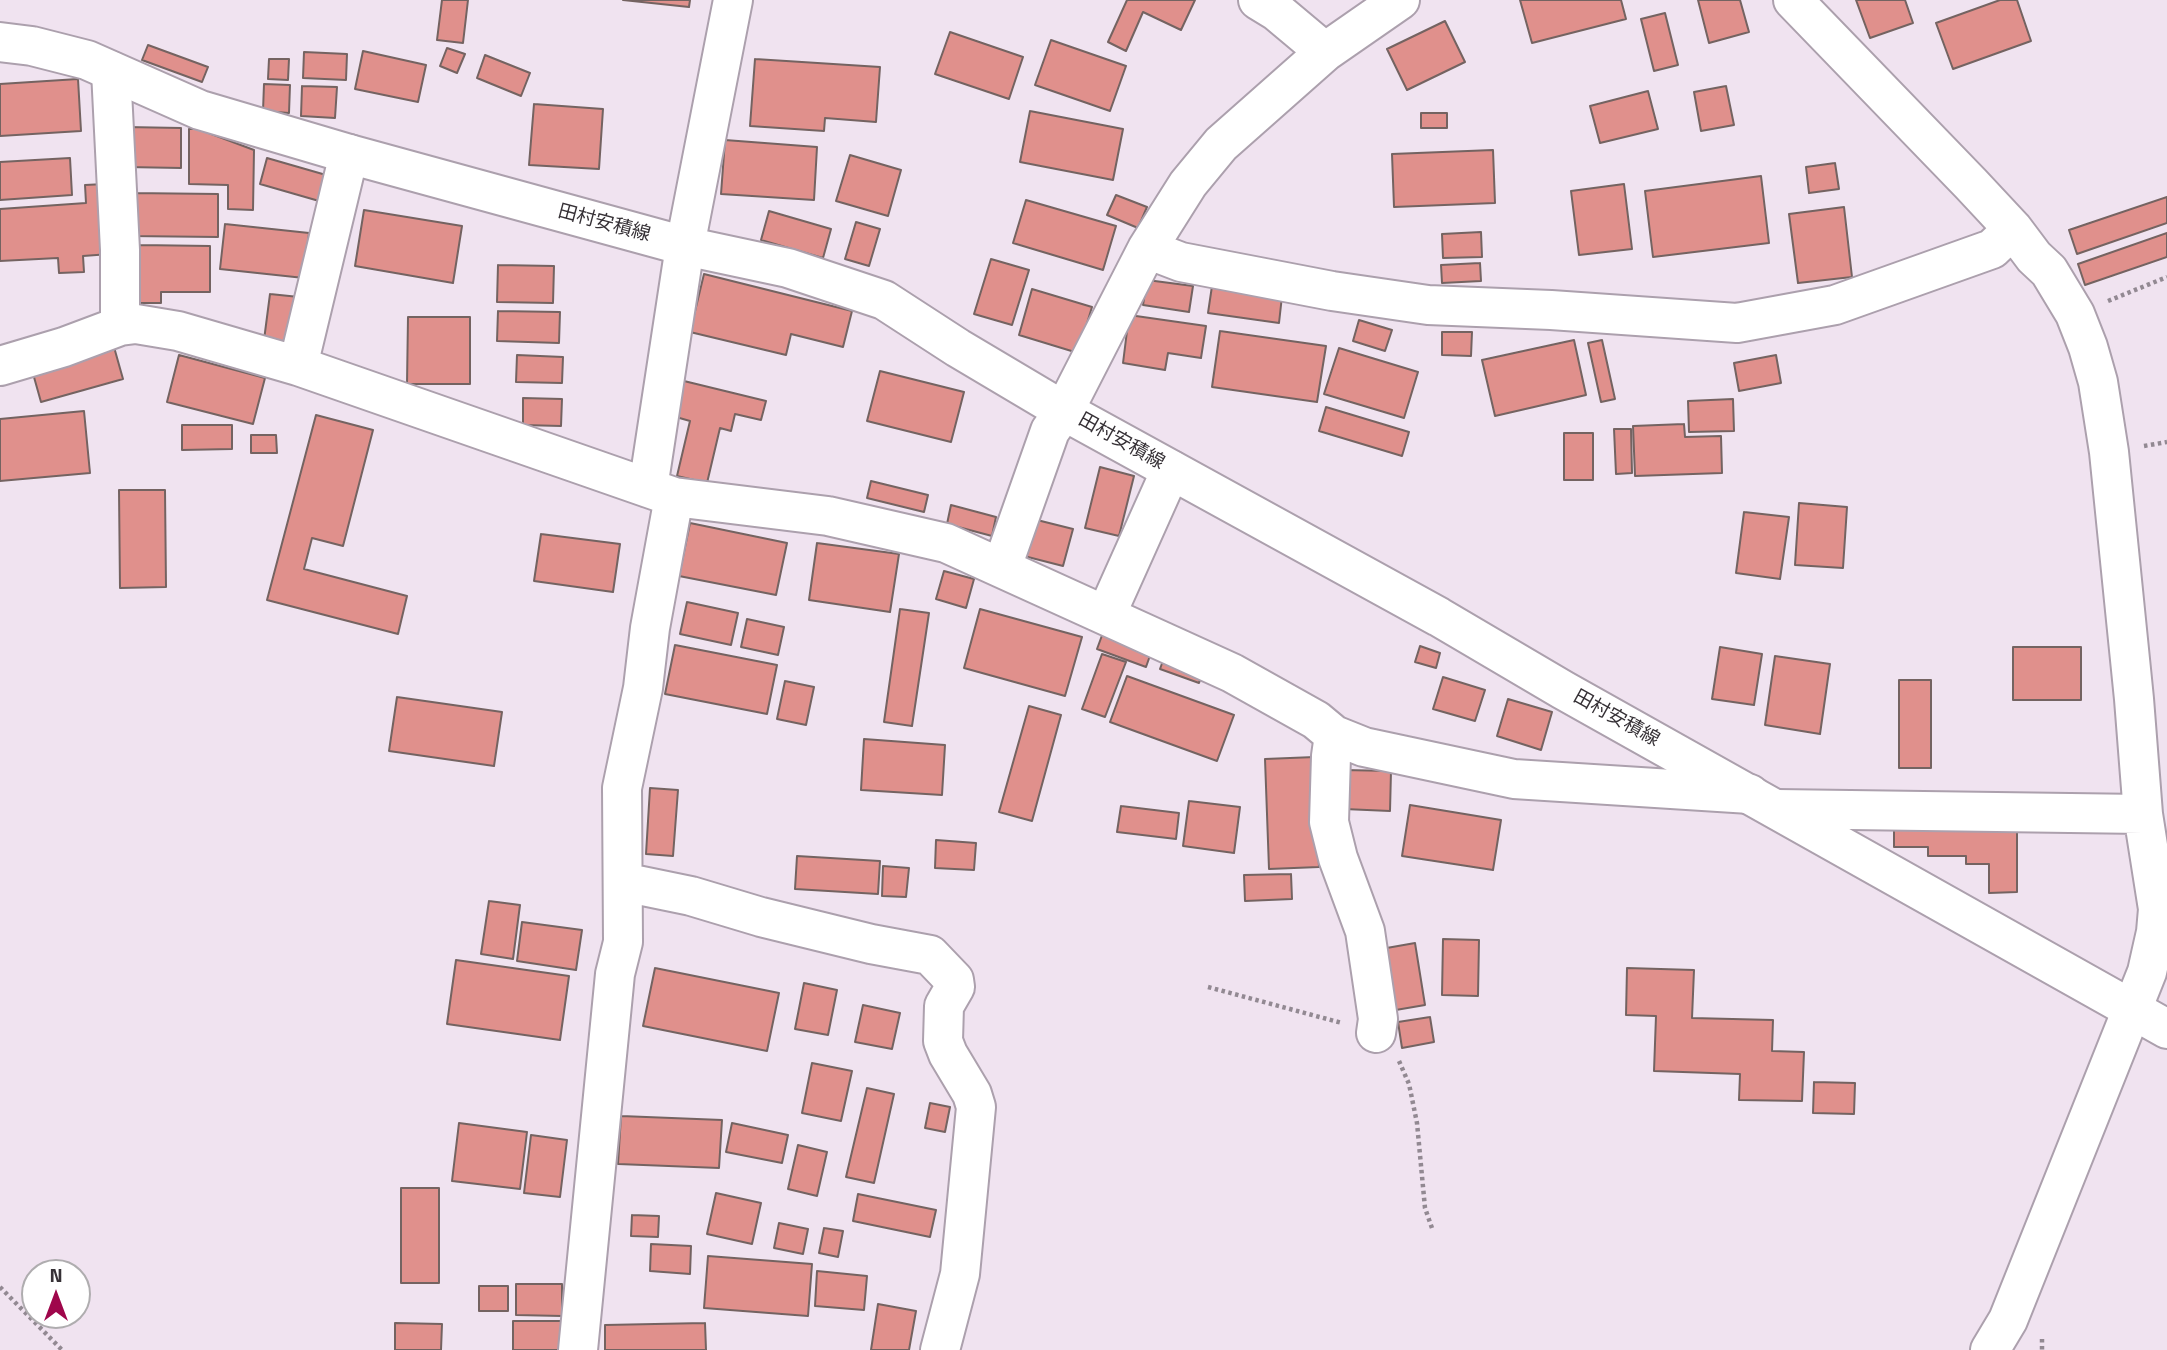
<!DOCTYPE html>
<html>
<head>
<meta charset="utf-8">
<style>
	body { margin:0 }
	#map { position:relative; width:2167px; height:1350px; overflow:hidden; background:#f0e3f0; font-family:"Titillium Web",sans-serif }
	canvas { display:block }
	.north { position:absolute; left:21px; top:1259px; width:70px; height:70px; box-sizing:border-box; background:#fff; border:2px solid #afadaf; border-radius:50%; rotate:0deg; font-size:19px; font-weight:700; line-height:28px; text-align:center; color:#363136 }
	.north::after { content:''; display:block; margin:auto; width:24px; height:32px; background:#9f064b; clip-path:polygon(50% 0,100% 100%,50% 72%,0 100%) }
</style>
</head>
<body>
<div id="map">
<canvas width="2167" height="1350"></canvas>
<div class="north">N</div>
</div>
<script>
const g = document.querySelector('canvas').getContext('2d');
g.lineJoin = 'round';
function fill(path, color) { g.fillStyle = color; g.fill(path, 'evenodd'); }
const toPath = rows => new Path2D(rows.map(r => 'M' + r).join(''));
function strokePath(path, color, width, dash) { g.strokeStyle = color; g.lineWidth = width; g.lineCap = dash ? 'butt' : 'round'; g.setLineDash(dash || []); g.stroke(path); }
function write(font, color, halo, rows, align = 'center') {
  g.font = font + ' "Titillium Web","Noto Sans JP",sans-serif'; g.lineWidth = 5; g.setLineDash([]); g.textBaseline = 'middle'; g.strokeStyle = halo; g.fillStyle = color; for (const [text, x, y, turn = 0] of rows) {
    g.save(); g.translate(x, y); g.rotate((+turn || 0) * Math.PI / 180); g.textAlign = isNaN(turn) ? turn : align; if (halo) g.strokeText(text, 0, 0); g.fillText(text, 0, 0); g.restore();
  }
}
const building = toPath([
	[442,0,468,0,463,43,437,40,442,0],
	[623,0,690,0,689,7,623,0],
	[1127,0,1195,0,1181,30,1143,12,1126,51,1108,42,1127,0],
	[1520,0,1621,0,1626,19,1532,43,1520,0],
	[1698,0,1740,0,1749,32,1709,43,1698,0],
	[1856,0,1905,0,1913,23,1870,38,1856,0],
	[2000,0,2017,0,2031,41,1953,69,1936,23,2000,0],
	[1665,13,1678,65,1654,71,1641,19,1665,13],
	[1445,21,1465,62,1407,90,1387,49,1445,21],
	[950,32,1023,57,1009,99,935,74,950,32],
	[1051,40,1126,66,1110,111,1035,85,1051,40],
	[148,45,208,67,202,82,142,60,148,45],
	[447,48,465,54,457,73,440,66,447,48],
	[363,51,426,65,418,102,355,89,363,51],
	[304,52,347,54,346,80,303,78,304,52],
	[485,55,530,73,521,96,477,78,485,55],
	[269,59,289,59,288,80,268,79,269,59],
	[755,59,880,67,876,122,825,118,824,131,750,126,755,59],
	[78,79,81,131,0,136,0,84,78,79],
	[264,84,290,85,289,113,263,111,264,84],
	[302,86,337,87,335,118,301,116,302,86],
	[1726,86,1734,125,1701,131,1694,92,1726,86],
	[1648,91,1658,129,1600,143,1590,106,1648,91],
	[534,104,603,109,599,169,529,165,534,104],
	[1030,111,1123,129,1113,180,1020,162,1030,111],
	[1421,113,1447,113,1447,128,1421,128,1421,113],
	[126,127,181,128,181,168,126,167,126,127],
	[189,129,198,129,254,150,253,210,228,209,228,185,189,184,189,129],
	[725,140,817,147,814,200,721,194,725,140],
	[1493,150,1495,203,1394,207,1392,154,1493,150],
	[850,155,901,170,888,216,836,201,850,155],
	[70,158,72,195,0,200,0,162,70,158],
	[267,158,333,177,326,203,260,184,267,158],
	[1835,163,1839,189,1809,193,1806,167,1835,163],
	[1761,176,1769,243,1653,257,1645,191,1761,176],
	[105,184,110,254,83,256,84,272,59,273,58,258,0,261,0,209,86,203,85,185,105,184],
	[1624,184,1632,249,1579,255,1571,191,1624,184],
	[130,193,218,194,218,237,129,236,130,193],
	[1116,195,1147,207,1138,228,1107,215,1116,195],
	[2167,197,2167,223,2077,254,2069,230,2167,197],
	[1026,200,1116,226,1103,270,1013,243,1026,200],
	[1844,207,1852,277,1798,283,1789,214,1844,207],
	[364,210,462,226,453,283,355,266,364,210],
	[769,211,831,229,823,258,761,240,769,211],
	[856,222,880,229,869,266,845,259,856,222],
	[225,224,309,233,304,278,220,269,225,224],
	[1481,232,1482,257,1443,258,1442,234,1481,232],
	[2167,233,2167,257,2085,285,2078,264,2167,233],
	[139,245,210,246,210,292,161,292,161,303,138,303,139,245],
	[991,259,1029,270,1012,325,974,314,991,259],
	[1480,263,1481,281,1442,283,1441,265,1480,263],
	[498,265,554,266,553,303,497,302,498,265],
	[704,274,852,311,843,347,791,334,786,355,690,332,704,274],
	[1147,280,1193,286,1189,312,1143,305,1147,280],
	[1212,286,1282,296,1279,323,1208,313,1212,286],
	[1032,289,1092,307,1078,353,1019,335,1032,289],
	[270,294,299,297,293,343,264,340,270,294],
	[498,311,560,312,559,343,497,341,498,311],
	[1129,315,1206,326,1201,358,1168,353,1165,370,1123,363,1129,315],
	[408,317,470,317,470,384,407,384,408,317],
	[1359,320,1392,330,1385,351,1353,341,1359,320],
	[1220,331,1326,346,1317,402,1212,387,1220,331],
	[1442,332,1472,332,1471,356,1442,355,1442,332],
	[1574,340,1586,395,1495,416,1482,360,1574,340],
	[1602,340,1615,399,1601,402,1588,343,1602,340],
	[114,347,123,379,41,402,32,370,114,347],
	[1339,348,1418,372,1404,418,1324,394,1339,348],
	[179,355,265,378,253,424,167,402,179,355],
	[517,355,563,357,562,383,516,382,517,355],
	[1776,355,1781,383,1739,391,1734,363,1776,355],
	[880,371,964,392,951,442,867,421,880,371],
	[684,381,766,401,761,420,735,414,731,431,720,428,707,483,677,476,690,421,676,417,684,381],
	[523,398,562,399,561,426,523,425,523,398],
	[1733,399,1734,431,1689,432,1688,401,1733,399],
	[1326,407,1409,432,1402,456,1319,431,1326,407],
	[84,411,90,473,0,481,0,419,84,411],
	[316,415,373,430,343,546,312,538,304,569,407,596,398,634,267,600,316,415],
	[1684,424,1685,437,1721,436,1722,473,1635,476,1633,426,1684,424],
	[182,425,232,425,232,449,182,450,182,425],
	[1614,429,1631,429,1632,473,1616,474,1614,429],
	[1564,433,1593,433,1593,480,1564,480,1564,433],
	[251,435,276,435,277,453,251,453,251,435],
	[1100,467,1134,476,1119,536,1085,528,1100,467],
	[871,481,928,495,924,512,867,498,871,481],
	[119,490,165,490,166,587,120,588,119,490],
	[1799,503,1847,507,1843,568,1795,565,1799,503],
	[951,505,996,517,992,536,947,524,951,505],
	[1744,512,1789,517,1780,579,1736,573,1744,512],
	[1033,519,1073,529,1063,566,1024,556,1033,519],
	[690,523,787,543,776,595,679,576,690,523],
	[541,534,620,544,613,592,534,581,541,534],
	[817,543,899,554,890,612,809,600,817,543],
	[944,571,974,579,966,608,936,599,944,571],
	[687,602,738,613,731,645,680,634,687,602],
	[900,609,929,613,912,726,884,722,900,609],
	[980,609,1082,637,1065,696,964,668,980,609],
	[747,619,784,627,778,655,741,647,747,619],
	[1104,630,1153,647,1146,667,1097,649,1104,630],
	[675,645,777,665,767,714,665,694,675,645],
	[1420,646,1440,653,1436,668,1415,662,1420,646],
	[1720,647,1762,654,1754,705,1712,699,1720,647],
	[2013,647,2081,647,2081,700,2013,700,2013,647],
	[1102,654,1126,662,1105,717,1082,709,1102,654],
	[1165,655,1204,669,1199,683,1160,669,1165,655],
	[1775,656,1830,664,1820,734,1765,725,1775,656],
	[1127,676,1234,715,1217,761,1110,722,1127,676],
	[1443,677,1485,690,1475,721,1433,709,1443,677],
	[1899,680,1931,680,1931,768,1899,768,1899,680],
	[785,681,814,687,806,725,777,719,785,681],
	[397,697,502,712,494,766,389,751,397,697],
	[1508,699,1552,712,1541,750,1497,736,1508,699],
	[1029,706,1061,715,1032,821,999,812,1029,706],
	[864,739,945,745,942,795,861,790,864,739],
	[1315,757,1319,867,1269,869,1265,759,1315,757],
	[1344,770,1391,771,1390,811,1344,809,1344,770],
	[650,788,678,790,673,856,646,854,650,788],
	[1189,801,1240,807,1234,853,1183,846,1189,801],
	[1410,805,1501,820,1493,870,1402,856,1410,805],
	[1121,806,1179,813,1176,839,1117,832,1121,806],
	[2017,819,2017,892,1989,893,1989,864,1966,864,1966,856,1928,856,1928,847,1894,847,1894,820,2017,819],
	[936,840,976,843,974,870,935,868,936,840],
	[797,856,880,861,878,894,795,889,797,856],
	[883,866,909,868,906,897,882,896,883,866],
	[1291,874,1292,899,1245,901,1244,875,1291,874],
	[489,901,520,905,513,959,481,954,489,901],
	[522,922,582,930,576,970,517,961,522,922],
	[1443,939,1479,940,1478,996,1442,995,1443,939],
	[1415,943,1425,1005,1390,1011,1381,949,1415,943],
	[456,960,569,976,560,1040,447,1024,456,960],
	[655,968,779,993,767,1051,643,1026,655,968],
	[1627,968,1694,970,1692,1018,1773,1020,1772,1051,1804,1052,1802,1101,1739,1100,1740,1074,1654,1071,1656,1016,1626,1015,1627,968],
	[804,983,837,990,828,1035,795,1029,804,983],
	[863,1005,900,1013,892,1049,855,1042,863,1005],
	[1430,1017,1434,1042,1402,1048,1398,1022,1430,1017],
	[812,1063,852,1071,841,1121,802,1113,812,1063],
	[1814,1082,1855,1083,1854,1114,1813,1113,1814,1082],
	[867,1088,894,1094,874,1183,846,1177,867,1088],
	[930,1103,950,1107,945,1132,925,1128,930,1103],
	[621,1116,722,1120,719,1168,618,1164,621,1116],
	[459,1123,527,1132,520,1189,452,1181,459,1123],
	[732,1123,788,1135,782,1163,726,1152,732,1123],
	[531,1135,567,1140,560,1197,524,1193,531,1135],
	[798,1145,827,1152,817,1196,788,1189,798,1145],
	[401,1188,439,1188,439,1283,401,1283,401,1188],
	[716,1193,761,1203,752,1244,707,1234,716,1193],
	[858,1194,936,1210,930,1237,853,1221,858,1194],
	[632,1215,659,1216,658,1237,631,1236,632,1215],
	[779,1223,808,1229,803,1254,774,1248,779,1223],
	[824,1228,843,1231,838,1257,819,1253,824,1228],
	[651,1244,691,1246,690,1274,650,1271,651,1244],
	[708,1256,812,1264,808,1316,704,1308,708,1256],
	[817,1271,867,1276,864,1310,815,1306,817,1271],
	[516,1284,562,1284,562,1316,516,1315,516,1284],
	[479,1286,508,1286,508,1311,479,1311,479,1286],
	[878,1304,916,1311,909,1350,871,1350,878,1304],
	[513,1321,561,1321,561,1350,513,1350,513,1321],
	[395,1323,442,1324,441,1350,395,1350,395,1323],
	[705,1323,706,1350,605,1350,605,1325,705,1323]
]);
const path = toPath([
	[2108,301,2167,277],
	[2144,446,2167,442],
	[1208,987,1342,1023],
	[1399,1061,1409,1084,1417,1123,1425,1208,1433,1231],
	[0,1287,62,1350],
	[2042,1339,2042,1350]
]);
const minor = toPath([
	[1258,0,1276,11,1325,52],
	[1793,0,1971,184,2013,229,2034,257,2049,271,2075,314,2088,347,2098,382,2109,452,2134,699,2143,814,2158,909,2156,932,2147,972,2008,1320,1990,1350],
	[111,71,120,250,120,326],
	[1147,249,1181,262,1332,291,1428,305,1551,310,1737,323,1835,305,1992,249,2013,229],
	[0,366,64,347,120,326,136,324,178,331,298,366,674,497,828,516,946,543,1232,673,1316,720,1334,735,1364,747,1514,779,1750,794],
	[298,366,349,154],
	[648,488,685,246,733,0],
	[1002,567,1050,431,1064,411,1147,249,1188,184,1221,144,1325,52,1400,0],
	[1106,615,1171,470],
	[1334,735,1331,756,1329,822,1338,858,1365,931,1378,1019,1376,1033],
	[1777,809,2143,814],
	[623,882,691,896,761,917,871,944,930,955,954,980,955,987,944,1006,943,1041,948,1054,972,1094,976,1107,960,1274,940,1350],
	[578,1350,615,974,623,942,622,788,643,688,650,628,674,497]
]);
const major = toPath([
	[0,42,32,46,87,60,200,110,349,154,685,246,788,268,884,300,958,348,1064,411,1439,617,1563,690,2167,1029]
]);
const streetNames = [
	["田村安積線",604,224,15],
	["田村安積線",1121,442,29],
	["田村安積線",1616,719,29]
];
fill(building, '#e0908c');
strokePath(building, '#746361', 2);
strokePath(minor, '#aca0ad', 42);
strokePath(major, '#aca0ad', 42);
strokePath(path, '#928992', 4.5, [3.5, 3.5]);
strokePath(minor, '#fff', 38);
strokePath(major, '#fff', 38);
write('19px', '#363136', '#fff', streetNames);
</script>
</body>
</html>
